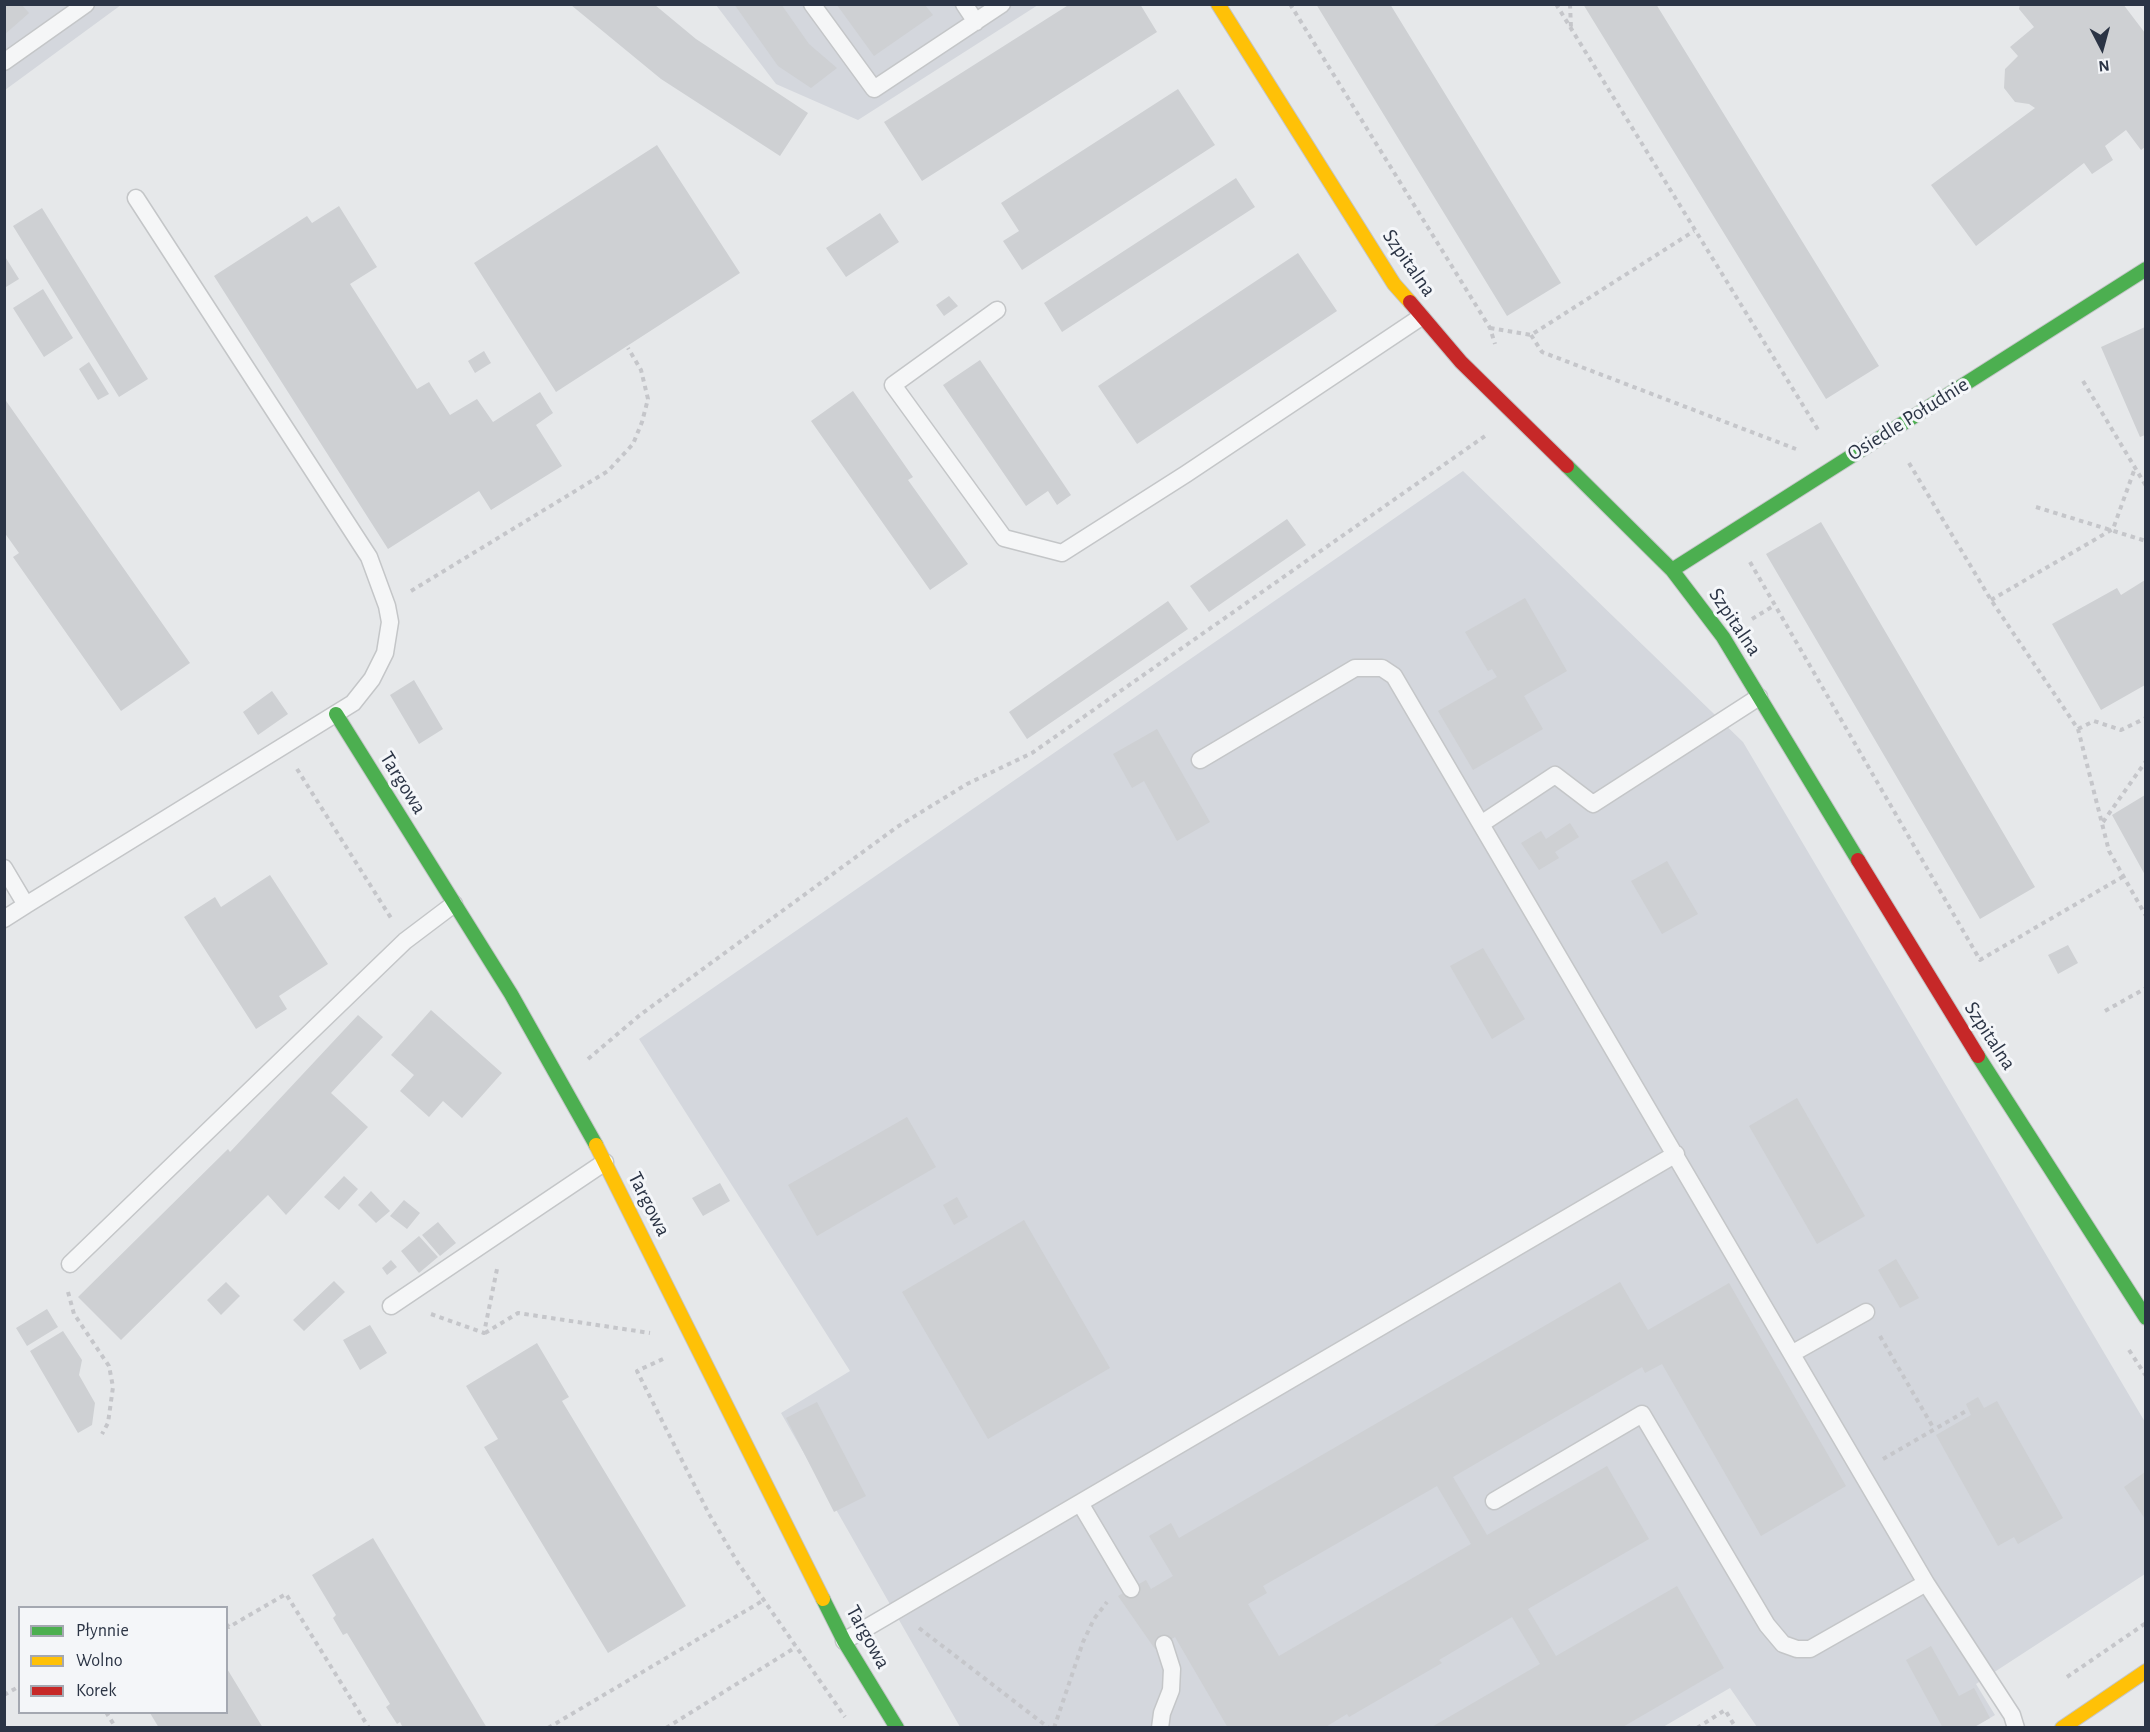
<!DOCTYPE html>
<html>
<head>
<meta charset="utf-8">
<style>
	body { margin:0 }
	#map { position:relative; width:2150px; height:1732px; overflow:hidden; background:#e6e8ea; font-family:"Alegreya Sans",sans-serif }
	canvas { display:block }
	.frame { position:absolute; inset:0; border:6px solid #2b3445; pointer-events:none }
	.legend { position:absolute; left:18px; top:1606px; width:210px; height:108px; box-sizing:border-box; background:#f4f6f9; border:2px solid #a4a8b1; margin:0; padding:8px 10px; list-style:none; font-size:18px; color:#2b3445 }
	.legend li { display:flex; align-items:center; gap:12px; height:30px }
	.legend b { width:30px; border:2px solid #a4a8b1 }
	.north { position:absolute; left:2072px; top:18px; width:60px; height:60px; -webkit-text-stroke:4px #f4f6f9; paint-order:stroke; rotate:174deg; font-size:16px; font-weight:700; line-height:24px; text-align:center; color:#2b3445 }
	.north::after { content:''; display:block; margin:auto; width:21px; height:27px; background:#2b3445; clip-path:polygon(50% 0,100% 100%,50% 72%,0 100%) }
</style>
</head>
<body>
<div id="map">
<canvas width="2150" height="1732"></canvas>
<div class="frame"></div>
<ul class="legend">
<li><b style="height:8px;background:#4caf50"></b>Płynnie</li>
<li><b style="height:8px;background:#ffc107"></b>Wolno</li>
<li><b style="height:8px;background:#c62828"></b>Korek</li>
</ul>
<div class="north">N</div>
</div>
<script>
const g = document.querySelector('canvas').getContext('2d');
g.lineJoin = 'round';
function fill(path, color) { g.fillStyle = color; g.fill(path, 'evenodd'); }
const toPath = rows => new Path2D(rows.map(r => 'M' + r).join(''));
function strokePath(path, color, width, dash) { g.strokeStyle = color; g.lineWidth = width; g.lineCap = dash ? 'butt' : 'round'; g.setLineDash(dash || []); g.stroke(path); }
function write(font, color, halo, rows, align = 'center') {
  g.font = font + ' "Alegreya Sans",sans-serif'; g.lineWidth = 6; g.setLineDash([]); g.textBaseline = 'middle'; g.strokeStyle = halo; g.fillStyle = color; for (const [text, x, y, turn = 0] of rows) {
    g.save(); g.translate(x, y); g.rotate((+turn || 0) * Math.PI / 180); g.textAlign = isNaN(turn) ? turn : align; if (halo) g.strokeText(text, 0, 0); g.fillText(text, 0, 0); g.restore();
  }
}
const built = toPath([
	[5,5,121,5,5,90],
	[716,5,1038,5,858,120,776,84],
	[1463,471,1743,742,2145,1422,2145,1574,1976,1684,1995,1715,1975,1727,1757,1727,1730,1688,1663,1727,960,1727,781,1413,850,1371,639,1039]
]);
const building = toPath([
	[4,4,21,4,29,13,4,35],
	[734,4,781,4,809,44,837,68,811,88,778,66],
	[1070,4,1140,4,1157,32,922,181,884,122],
	[1316,4,1390,4,1561,283,1507,316],
	[1583,4,1656,4,1879,366,1826,399],
	[2020,4,2123,4,2145,33,2145,147,2141,150,2126,130,2105,146,2113,160,2092,174,2084,163,1976,246,1931,185,2035,108,2029,104,2015,102,2004,88,2005,69,2018,56,2010,47,2034,27,2019,9],
	[571,5,655,5,696,39,808,113,780,156,661,79],
	[837,5,925,5,933,15,874,56],
	[1178,89,1215,145,1022,270,1003,241,1019,231,1001,203],
	[657,145,740,273,556,392,474,263],
	[1236,178,1255,207,1062,332,1044,303],
	[339,206,377,267,350,284,417,389,429,382,450,415,477,399,493,422,540,392,553,413,536,425,562,466,491,510,479,491,388,549,214,276,307,216,312,223],
	[42,208,148,379,119,397,13,226],
	[880,213,899,242,846,277,826,248],
	[1298,253,1337,311,1137,444,1098,386],
	[4,255,19,279,6,287,4,284],
	[43,289,73,338,44,357,13,308],
	[949,296,958,306,944,316,936,305],
	[2145,327,2145,435,2140,437,2101,347],
	[484,351,491,363,475,373,468,361],
	[980,360,1071,495,1057,505,1048,491,1026,506,943,385],
	[89,362,109,394,98,400,79,369],
	[853,391,913,477,908,480,968,564,930,590,811,421],
	[4,398,190,663,121,711,13,557,19,553,4,532],
	[1287,519,1306,545,1209,612,1190,586],
	[1821,522,2035,887,1980,919,1766,554],
	[2145,580,2145,685,2101,710,2052,624,2117,588,2121,595],
	[1525,598,1567,671,1524,696,1543,729,1473,770,1438,711,1497,677,1492,669,1488,671,1465,632],
	[1168,601,1188,629,1027,739,1009,712],
	[414,680,443,729,419,744,390,695],
	[272,691,288,714,258,735,243,712],
	[1157,729,1210,822,1177,841,1144,781,1132,788,1113,754],
	[2145,795,2145,875,2112,815],
	[1570,823,1579,837,1555,852,1559,858,1539,870,1521,843,1541,831,1546,839],
	[1667,861,1698,914,1662,934,1631,881],
	[270,875,328,964,279,996,287,1009,256,1029,184,917,215,897,221,907],
	[2068,945,2078,963,2058,974,2048,955],
	[1483,948,1525,1019,1492,1039,1450,966],
	[431,1010,502,1073,462,1118,443,1101,429,1117,400,1091,414,1075,391,1055],
	[358,1015,383,1037,331,1093,368,1127,286,1215,268,1195,121,1340,78,1297,228,1149,230,1152],
	[1797,1098,1865,1216,1817,1244,1749,1126],
	[907,1117,936,1167,817,1236,788,1185],
	[344,1176,358,1189,339,1210,324,1197],
	[720,1183,730,1201,703,1216,692,1198],
	[371,1191,390,1211,376,1223,358,1205],
	[957,1197,968,1217,954,1225,943,1205],
	[404,1200,420,1213,407,1229,390,1216],
	[1024,1220,1110,1368,988,1439,902,1292],
	[438,1222,456,1243,440,1256,422,1235],
	[419,1236,438,1257,419,1273,401,1251],
	[1896,1259,1919,1298,1900,1308,1878,1270],
	[391,1260,397,1267,387,1275,382,1268],
	[334,1281,345,1292,304,1331,293,1320],
	[226,1282,240,1296,221,1315,207,1300],
	[1620,1282,1648,1330,1729,1283,1846,1486,1761,1536,1662,1364,1645,1373,1642,1367,1453,1477,1487,1535,1607,1466,1649,1539,1528,1609,1556,1656,1677,1586,1724,1668,1621,1728,1430,1728,1540,1664,1512,1617,1439,1660,1442,1663,1349,1717,1347,1714,1324,1728,1228,1728,1175,1637,1155,1649,1118,1596,1146,1580,1151,1589,1173,1576,1149,1536,1171,1523,1179,1538],
	[1437,1486,1471,1544,1279,1656,1248,1604,1267,1593,1263,1586],
	[47,1309,58,1327,27,1346,16,1328],
	[370,1325,387,1353,360,1370,343,1340],
	[63,1331,82,1360,79,1375,95,1403,92,1425,78,1433,30,1351],
	[537,1343,569,1397,562,1401,686,1606,608,1653,484,1447,498,1439,466,1386],
	[1978,1397,1984,1408,1997,1401,2063,1518,2018,1544,2014,1537,1998,1546,1936,1435,1971,1415,1966,1404],
	[817,1402,866,1496,834,1512,786,1418],
	[2145,1472,2145,1519,2124,1487],
	[373,1538,487,1728,403,1728,400,1722,397,1724,386,1707,390,1704,347,1633,343,1635,333,1618,336,1615,312,1575],
	[1931,1646,1959,1696,1974,1688,1990,1718,1972,1728,1943,1728,1906,1660],
	[226,1667,263,1728,159,1728,150,1713,226,1713]
]);
const path = toPath([
	[1290,4,1490,328,1495,344],
	[1556,4,1820,433],
	[1570,4,1571,28],
	[1490,328,1531,335,1694,231],
	[1531,335,1542,352,1796,449],
	[2083,381,2146,486],
	[1909,463,1991,600,2078,729,2109,851,2146,916],
	[2036,507,2146,541],
	[1750,562,1980,960,2124,876],
	[411,591,608,471,633,444,642,422,648,399,641,370,628,348],
	[1991,600,2113,529,2135,468],
	[1752,619,1775,605],
	[2078,729,2094,721,2121,730,2146,718],
	[297,769,391,918],
	[2103,822,2146,761],
	[2105,1011,2146,988],
	[588,1059,640,1015,897,827,967,784,1032,753,1485,436],
	[68,1292,74,1314,109,1366,113,1387,108,1423,102,1434],
	[431,1314,484,1333,497,1269],
	[485,1333,518,1313,650,1333],
	[1880,1336,1934,1429],
	[2129,1350,2146,1376],
	[663,1359,637,1371,709,1514,738,1563,845,1717],
	[1883,1459,1966,1411],
	[226,1624,229,1627,286,1594,369,1728],
	[919,1628,1049,1728],
	[2067,1677,2146,1623],
	[4,1695,20,1686],
	[106,1712,116,1728],
	[548,1728,764,1600],
	[666,1728,796,1647],
	[1054,1728,1083,1642,1094,1619,1107,1602],
	[1697,1728,1725,1710,1736,1728]
]);
const lane = toPath([
	[812,4,874,89,1002,4],
	[964,4,976,22],
	[4,62,86,4],
	[997,310,893,385,1004,538,1062,553,1186,474,1421,317],
	[1200,760,1355,668,1382,668,1394,676,1926,1583,2012,1715,2016,1728],
	[1481,824,1555,775,1593,804,1759,697],
	[4,868,26,905,353,703,372,679,385,653,390,622,387,606,369,557,136,198],
	[4,919,26,905],
	[70,1264,405,941,454,904],
	[391,1306,605,1162],
	[1793,1353,1866,1312],
	[1494,1501,1642,1414,1767,1625,1783,1644,1797,1649,1810,1649,1926,1583],
	[1080,1503,1131,1589],
	[844,1641,1676,1154],
	[1160,1728,1162,1713,1171,1690,1172,1669,1164,1644]
]);
const fast = toPath([
	[1567,466,1672,570,1723,637,1858,860],
	[1672,570,2146,269],
	[336,714,511,994,596,1145],
	[1978,1056,2146,1318],
	[823,1599,844,1641,897,1728]
]);
const slow = toPath([
	[1218,4,1394,284,1410,302],
	[596,1145,823,1599],
	[2062,1728,2146,1671]
]);
const jam = toPath([
	[1410,302,1461,362,1567,466],
	[1858,860,1978,1056]
]);
const streetNames = [
	["Szpitalna",1409,263,55],
	["Osiedle Południe",1908,419,-32],
	["Szpitalna",1735,622,56],
	["Targowa",403,783,58],
	["Szpitalna",1990,1036,57],
	["Targowa",649,1204,63],
	["Targowa",868,1637,61]
];
fill(built, '#d4d7dd');
fill(building, '#ced0d3');
strokePath(lane, '#c4c6c8', 19);
strokePath(fast, '#c4c6c8', 16);
strokePath(slow, '#c4c6c8', 16);
strokePath(jam, '#c4c6c8', 16);
strokePath(path, '#c5c6ca', 4, [4.5, 4.5]);
strokePath(lane, '#f5f6f7', 16);
strokePath(fast, '#4caf50', 14);
strokePath(slow, '#ffc107', 14);
strokePath(jam, '#c62828', 14);
write('21px', '#2b3445', '#f4f6f9', streetNames);
</script>
</body>
</html>
